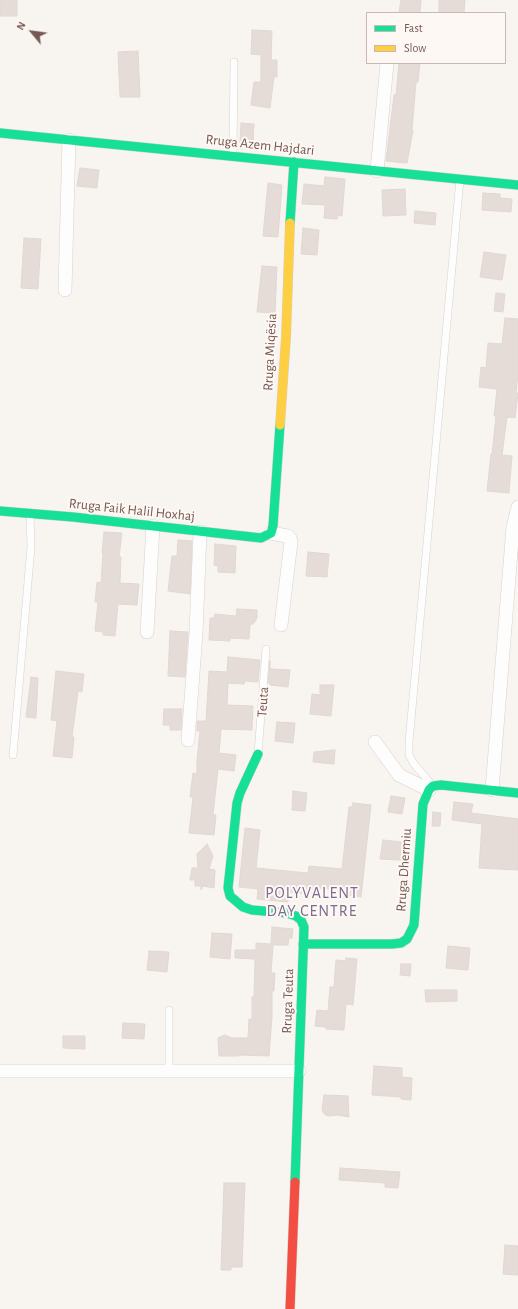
<!DOCTYPE html>
<html>
<head>
<meta charset="utf-8">
<style>
	body { margin:0 }
	#map { position:relative; width:518px; height:1309px; overflow:hidden; background:#f8f4f0; font-family:"Alegreya Sans",sans-serif }
	canvas { display:block }
	.legend { position:absolute; left:366px; top:12px; width:140px; height:52px; box-sizing:border-box; background:#fef8f4; border:1px solid #c7b8b3; margin:0; padding:5px 7px; list-style:none; font-size:12px; color:#755852 }
	.legend li { display:flex; align-items:center; gap:8px; height:20px }
	.legend b { width:20px; border:1px solid #c7b8b3 }
	.north { position:absolute; left:12px; top:12px; width:40px; height:40px; -webkit-text-stroke:3px #fef8f4; paint-order:stroke; rotate:299deg; font-size:11px; font-weight:700; line-height:16px; text-align:center; color:#755852 }
	.north::after { content:''; display:block; margin:auto; width:14px; height:18px; background:#755852; clip-path:polygon(50% 0,100% 100%,50% 72%,0 100%) }
</style>
</head>
<body>
<div id="map">
<canvas width="518" height="1309"></canvas>
<ul class="legend">
<li><b style="height:5px;background:#16e098"></b>Fast</li>
<li><b style="height:5px;background:#ffcf43"></b>Slow</li>
</ul>
<div class="north">N</div>
</div>
<script>
const g = document.querySelector('canvas').getContext('2d');
g.lineJoin = 'round';
function fill(path, color) { g.fillStyle = color; g.fill(path, 'evenodd'); }
const toPath = rows => new Path2D(rows.map(r => 'M' + r).join(''));
function strokePath(path, color, width, dash) { g.strokeStyle = color; g.lineWidth = width; g.lineCap = dash ? 'butt' : 'round'; g.setLineDash(dash || []); g.stroke(path); }
function write(font, color, halo, rows, align = 'center') {
  g.font = font + ' "Alegreya Sans",sans-serif'; g.lineWidth = 4; g.setLineDash([]); g.textBaseline = 'middle'; g.strokeStyle = halo; g.fillStyle = color; for (const [text, x, y, turn = 0] of rows) {
    g.save(); g.translate(x, y); g.rotate((+turn || 0) * Math.PI / 180); g.textAlign = isNaN(turn) ? turn : align; if (halo) g.strokeText(text, 0, 0); g.fillText(text, 0, 0); g.restore();
  }
}
const building = toPath([
	[0,0,17,0,17,16,0,16,0,0],
	[401,0,421,0,420,13,399,13,401,0],
	[439,0,465,0,464,13,439,13,439,0],
	[252,30,272,31,271,60,277,60,277,77,274,77,270,108,251,105,254,82,261,82,261,55,251,54,252,30],
	[138,51,140,97,120,97,118,52,138,51],
	[399,63,420,63,418,82,416,82,412,130,413,130,407,163,386,161,394,95,396,95,399,63],
	[241,123,254,124,253,143,240,143,241,123],
	[80,168,99,170,97,188,77,186,80,168],
	[325,177,345,179,342,216,338,215,337,219,324,218,325,205,302,204,304,184,324,186,325,177],
	[268,183,282,185,278,237,263,236,268,183],
	[405,189,406,215,383,216,382,190,405,189],
	[483,193,500,194,500,198,512,199,511,212,482,210,483,193],
	[415,211,436,213,435,225,414,223,415,211],
	[303,228,319,230,317,255,301,254,303,228],
	[24,238,41,239,38,289,21,288,24,238],
	[484,252,506,255,502,280,480,277,484,252],
	[262,266,277,267,275,313,257,312,262,266],
	[496,293,505,294,503,312,494,311,496,293],
	[505,318,518,319,518,373,516,393,518,393,515,418,507,417,502,455,512,456,509,493,487,491,491,454,492,454,496,416,494,416,497,389,479,387,481,367,486,368,488,343,502,344,505,318],
	[104,532,122,533,119,557,121,557,120,583,139,584,137,605,118,604,115,636,103,635,103,632,95,631,98,602,95,602,97,582,101,583,103,553,102,553,104,532],
	[178,540,192,541,190,594,168,591,172,556,177,556,178,540],
	[215,544,236,546,235,573,218,572,218,566,214,565,215,544],
	[308,552,329,554,327,577,306,576,308,552],
	[237,609,257,610,257,618,254,623,250,625,249,639,230,638,230,641,209,640,210,618,214,618,215,614,236,616,237,609],
	[170,631,188,632,185,677,168,676,170,631],
	[228,657,260,660,258,682,245,681,244,684,228,683,227,705,253,706,252,730,221,729,219,753,236,755,234,771,218,769,213,815,216,815,214,835,189,833,193,797,190,797,193,773,197,774,197,760,200,731,197,731,197,721,206,721,209,671,227,672,228,657],
	[270,661,270,669,290,670,288,687,270,685,270,683,268,683,270,661],
	[56,671,84,674,82,692,78,691,72,737,74,737,72,758,53,756,57,721,51,720,56,671],
	[31,677,38,678,36,718,26,717,31,677],
	[320,685,334,685,331,716,310,714,312,694,320,695,320,685],
	[164,709,182,709,181,730,170,730,170,725,163,725,164,709],
	[277,722,295,723,293,743,275,741,277,722],
	[335,750,334,764,313,762,314,752,335,750],
	[293,791,307,793,305,811,292,810,293,791],
	[391,796,405,798,402,814,388,812,391,796],
	[454,802,473,804,471,813,518,819,518,870,479,868,482,824,452,820,454,802],
	[353,803,371,805,361,897,341,894,341,890,318,888,317,895,288,892,288,902,257,899,258,889,239,887,245,828,260,830,256,868,308,873,309,866,342,869,349,807,352,807,353,803],
	[433,812,441,813,440,826,432,826,433,812],
	[383,840,402,842,401,860,380,859,383,840],
	[207,844,213,856,209,869,215,870,214,888,203,886,201,890,201,886,195,886,195,880,190,880,192,868,198,868,197,854,207,844],
	[272,927,293,929,292,938,289,938,288,945,273,945,271,973,275,973,274,991,272,991,272,1016,269,1056,239,1055,239,1056,219,1056,218,1038,220,1037,225,1035,232,1038,248,1038,249,1019,252,1019,252,997,254,997,255,959,235,958,235,950,256,950,256,943,271,944,272,927],
	[212,933,232,934,230,959,210,957,212,933],
	[448,946,470,948,468,970,446,968,448,946],
	[149,951,169,952,167,972,147,970,149,951],
	[346,958,357,959,353,1005,346,1004,344,1030,326,1029,326,1027,315,1026,317,1010,328,1011,330,987,334,987,336,960,346,961,346,958],
	[401,964,411,964,410,976,400,975,401,964],
	[425,990,457,990,457,1001,426,1002,425,990],
	[123,1023,145,1024,144,1039,122,1038,123,1023],
	[63,1036,85,1036,85,1049,63,1048,63,1036],
	[374,1066,402,1068,402,1077,412,1078,411,1100,401,1099,401,1097,372,1095,374,1066],
	[324,1095,348,1096,349,1117,338,1115,328,1116,324,1114,322,1110,324,1095],
	[340,1168,400,1172,398,1188,385,1187,385,1183,339,1180,340,1168],
	[224,1183,245,1183,242,1267,231,1267,231,1270,221,1270,224,1183],
	[505,1245,518,1246,518,1275,503,1274,505,1245]
]);
const lane = toPath([
	[233,155,234,62],
	[258,754,266,649],
	[13,755,31,547,30,514],
	[433,786,414,764,409,755,409,742,460,179],
	[169,1071,169,1010]
]);
const street = toPath([
	[377,171,387,63],
	[65,290,69,140],
	[271,533,287,536,290,538,291,542,281,625],
	[147,632,153,526],
	[188,740,196,633,200,532],
	[375,742,399,775,429,790],
	[492,790,513,527,518,507],
	[0,1071,299,1071]
]);
const fast = toPath([
	[0,133,518,185],
	[290,223,294,162],
	[0,511,73,517,261,538,271,533,273,526,280,425],
	[258,754,240,793,237,803,228,888,230,896,243,907,252,910,287,913,296,916,301,920,304,927,295,1182],
	[303,944,392,944,401,943,407,939,414,925,423,804,429,790,433,786,441,785,518,793]
]);
const slow = toPath([
	[280,425,286,337,290,223]
]);
const jam = toPath([
	[290,1309,295,1182]
]);
const streetNames = [
	["Rruga Azem Hajdari",260,145,6],
	["Rruga Miqësia",270,352,-87],
	["Rruga Faik Halil Hoxhaj",132,510,6],
	["Teuta",263,702,-86],
	["Rruga Dhermiu",404,870,-86],
	["Rruga Teuta",288,1001,-88]
];
const quarterNames = [
	["POLYVALENT",312,893],
	["DAY CENTRE",312,911]
];
fill(building, '#e5dcd8');
strokePath(building, '#e0d7d3', 1);
strokePath(lane, '#d8d1ce', 8);
strokePath(street, '#d8d1ce', 14);
strokePath(fast, '#d8d0cc', 10);
strokePath(slow, '#d8d0cc', 10);
strokePath(jam, '#d8d0cc', 10);
strokePath(lane, '#fefdfd', 7);
strokePath(street, '#fefdfd', 13);
strokePath(fast, '#16e098', 9);
strokePath(slow, '#ffcf43', 9);
strokePath(jam, '#f24e42', 9);
write('14px', '#755852', '#fef8f4', streetNames);
g.letterSpacing = '1px';
write('16px', '#7c6a8f', '#fef8f4', quarterNames);
g.letterSpacing = '0px';
</script>
</body>
</html>
